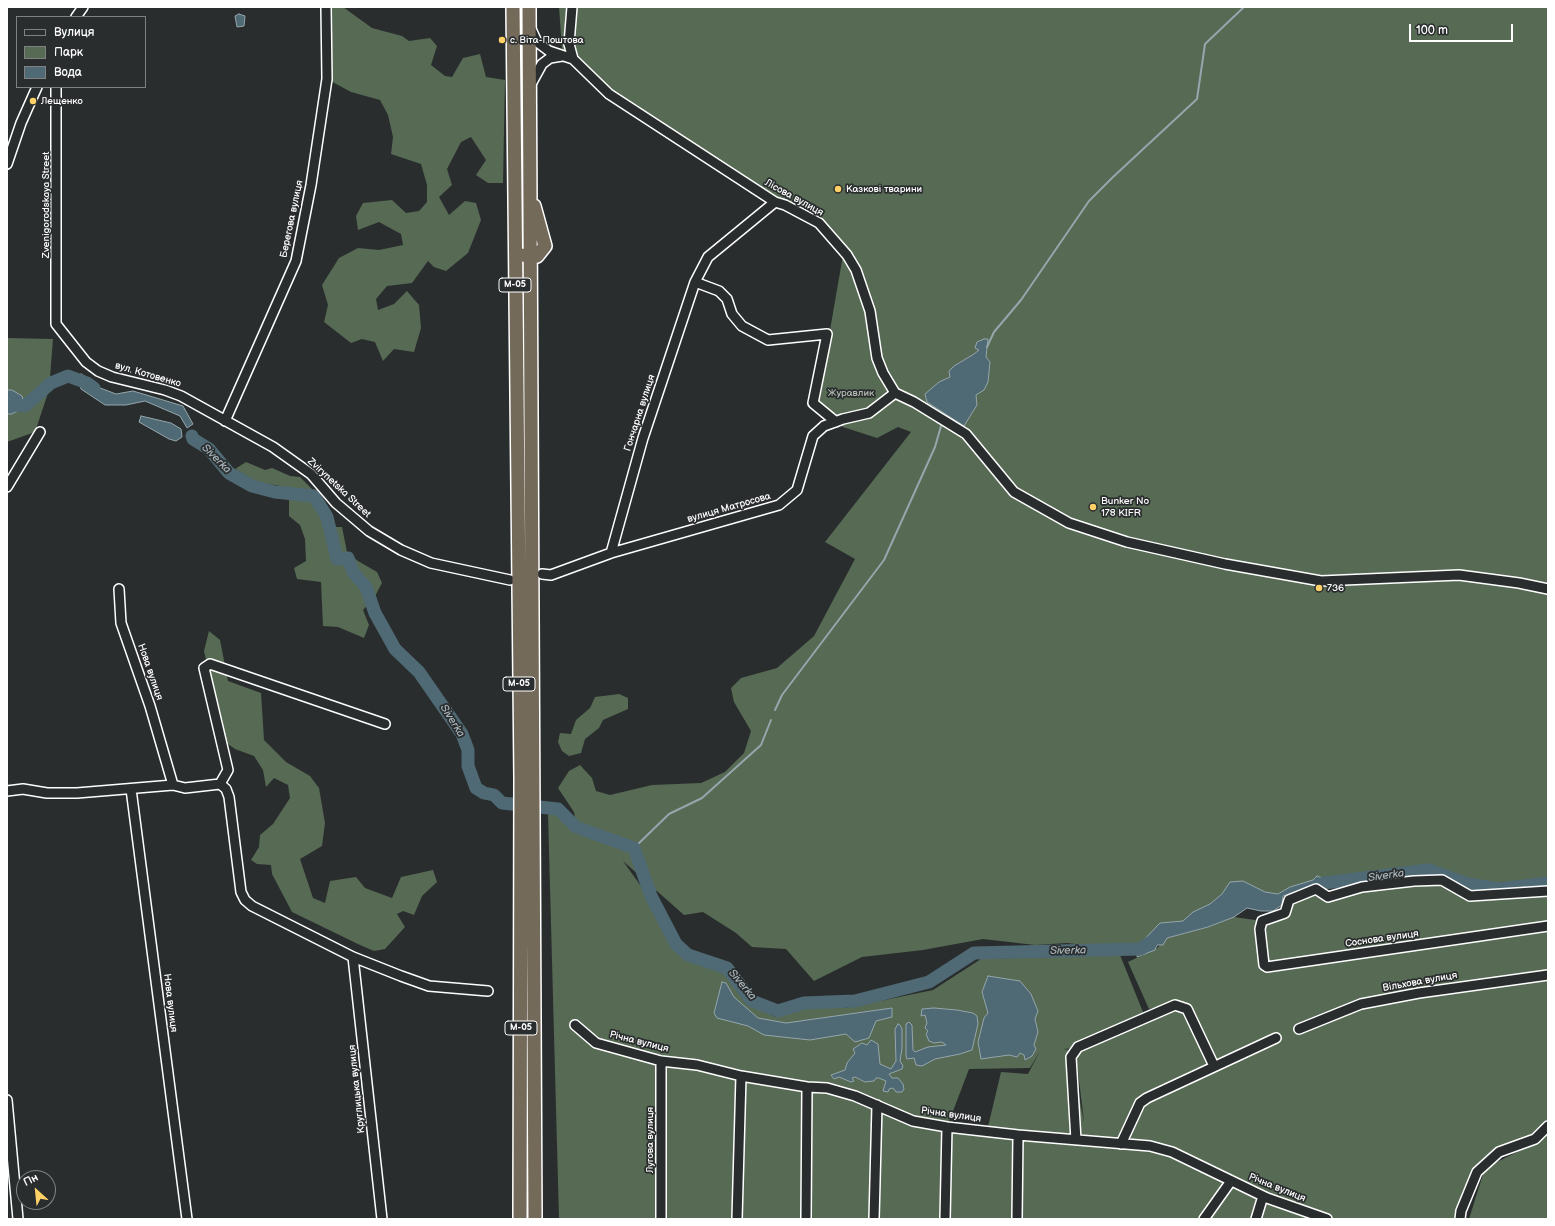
<!DOCTYPE html>
<html>
<head>
<meta charset="utf-8">
<style>
	body { margin:0 }
	#map { position:relative; width:1555px; height:1226px; overflow:hidden; background:#2a2d2e; font-family:"Balsamiq Sans",sans-serif }
	canvas { display:block }
	.frame { position:absolute; inset:0; border:8px solid #fff; pointer-events:none }
	.legend { position:absolute; left:16px; top:16px; width:130px; height:72px; box-sizing:border-box; background:#2a2d2e; border:1px solid #7f8182; margin:0; padding:5px 7px; list-style:none; font-size:12px; color:#fff }
	.legend li { display:flex; align-items:center; gap:8px; height:20px }
	.legend b { width:20px; border:1px solid #7f8182 }
	.north { position:absolute; left:16px; top:1170px; width:40px; height:40px; box-sizing:border-box; background:#2a2d2e; border:1px solid #7f8182; border-radius:50%; rotate:333deg; font-size:11px; font-weight:700; line-height:16px; text-align:center; color:#fff }
	.north::after { content:''; display:block; margin:auto; width:14px; height:18px; background:#ffd166; clip-path:polygon(50% 0,100% 100%,50% 72%,0 100%) }
	.scale { position:absolute; left:1409px; top:24px; width:104px; height:18px; box-sizing:border-box; border:2px solid #fff; border-top:0; padding-left:5px; font-size:12px; line-height:14px; white-space:nowrap; color:#fff; -webkit-text-stroke:3px #2a2d2e; paint-order:stroke }
</style>
</head>
<body>
<div id="map">
<canvas width="1555" height="1226"></canvas>
<div class="frame"></div>
<ul class="legend">
<li><b style="height:5px;background:#2a2d2e"></b>Вулиця</li>
<li><b style="height:11px;background:#566a54"></b>Парк</li>
<li><b style="height:11px;background:#4f6a74"></b>Вода</li>
</ul>
<div class="north">Пн</div>
<div class="scale">100 m</div>
</div>
<script>
const g = document.querySelector('canvas').getContext('2d');
g.lineJoin = 'round';
function fill(path, color) { g.fillStyle = color; g.fill(path, 'evenodd'); }
const toPath = rows => new Path2D(rows.map(r => 'M' + r).join(''));
function strokePath(path, color, width, dash) { g.strokeStyle = color; g.lineWidth = width; g.lineCap = dash ? 'butt' : 'round'; g.setLineDash(dash || []); g.stroke(path); }
function write(font, color, halo, rows, align = 'center') {
  g.font = font + ' "Balsamiq Sans",sans-serif'; g.lineWidth = 3.5; g.setLineDash([]); g.textBaseline = 'middle'; g.strokeStyle = halo; g.fillStyle = color; for (const [text, x, y, turn = 0] of rows) {
    g.save(); g.translate(x, y); g.rotate((+turn || 0) * Math.PI / 180); g.textAlign = isNaN(turn) ? turn : align; if (halo) g.strokeText(text, 0, 0); g.fillText(text, 0, 0); g.restore();
  }
}
const green = toPath([
	[326,7,343,7,372,28,402,36,409,41,430,38,437,46,431,65,445,76,452,77,463,58,480,54,486,77,505,80,503,183,488,183,476,175,486,160,471,137,461,142,447,169,452,185,439,197,449,215,465,201,476,203,481,220,468,253,446,271,434,267,428,261,412,283,387,286,376,299,378,310,394,304,407,291,419,305,421,328,414,352,394,349,383,361,375,342,362,339,351,343,324,322,328,305,322,285,339,258,358,248,379,250,403,245,401,234,379,222,358,230,356,216,363,203,392,200,406,213,419,211,427,202,427,185,421,164,391,154,393,137,388,115,380,100,351,92,327,79],
	[559,7,1548,7,1548,883,1499,889,1468,884,1428,870,1335,883,1314,883,1289,893,1243,900,1176,930,1142,952,1067,943,1035,945,983,939,923,950,862,957,814,981,786,949,752,947,736,933,703,912,684,915,623,861,643,889,669,941,685,957,723,972,751,1005,775,1017,814,1006,846,1008,933,990,981,959,1120,955,1147,1022,1183,1001,1149,1009,1128,962,1157,948,1167,938,1208,927,1234,917,1262,921,1284,913,1289,900,1316,889,1328,897,1362,887,1442,880,1470,896,1548,891,1548,1126,1535,1139,1499,1152,1477,1171,1460,1219,559,1219,548,813,558,809,576,823,574,812,558,788,569,771,580,765,592,778,596,791,610,795,652,785,701,783,725,772,744,753,751,731,734,702,731,688,741,678,777,668,814,636,855,559,825,542,911,432,898,427,877,438,843,427,817,405,843,255,837,240,613,91,582,60,562,49],
	[1075,1048,1084,1121,1084,1122,1070,1050,1063,1049],
	[1040,1051,1028,1074,1001,1072,987,1131,947,1127,969,1069,1030,1068],
	[7,338,53,339,49,390,35,432,7,442],
	[246,462,265,470,272,468,290,476,300,477,313,490,327,509,334,527,342,527,347,552,358,561,377,572,382,583,374,598,363,610,369,625,364,638,338,627,323,626,321,582,297,579,294,568,306,561,305,539,300,525,289,516,289,500,280,486,257,482,235,469],
	[209,631,220,640,228,681,261,693,264,740,286,762,310,776,319,788,325,823,322,846,300,859,313,898,325,903,330,881,356,877,365,888,392,898,401,877,433,870,437,882,422,896,414,915,403,911,397,914,405,927,385,949,374,951,360,945,292,912,272,874,271,865,257,864,251,860,259,847,260,835,273,824,290,798,288,785,274,778,266,787,263,770,254,756,235,749,225,742,204,651],
	[619,694,628,698,628,709,603,720,599,728,585,739,581,753,569,756,562,751,558,742,560,733,571,734,576,720,590,708,595,697],
	[1548,1133,1548,1219,1469,1219,1485,1168,1537,1142]
]);
const water = toPath([
	[239,14,245,16,244,26,237,27,235,16,239,14],
	[984,339,988,339,986,357,990,362,988,382,984,390,976,395,977,405,964,426,927,402,925,394,939,382,950,377,949,371,954,366,974,354,979,350,975,348,977,342,984,339],
	[81,374,94,381,95,386,116,394,133,391,183,406,193,424,187,428,180,416,145,401,126,405,105,405,81,389,78,378,81,374],
	[7,390,12,390,22,396,25,406,12,414,7,414,7,390],
	[141,416,171,423,181,429,182,437,176,441,169,439,139,422,141,416],
	[1317,876,1327,880,1343,880,1335,886,1315,885,1283,896,1282,905,1273,911,1261,911,1247,908,1234,917,1208,927,1167,938,1163,945,1157,945,1155,950,1137,957,1138,946,1160,923,1183,921,1193,912,1210,904,1222,894,1230,882,1243,881,1265,892,1278,894,1290,887,1313,880,1317,876],
	[988,976,1020,981,1031,994,1038,1011,1035,1019,1038,1032,1034,1045,1036,1049,1032,1056,1025,1060,1024,1055,1020,1053,1017,1057,1009,1055,981,1059,978,1042,984,1018,988,1013,982,992,988,976],
	[722,982,726,983,734,997,758,1018,786,1023,892,1008,892,1017,876,1021,869,1038,855,1042,846,1034,810,1040,764,1035,748,1026,717,1018,714,1013,722,982],
	[934,1008,957,1010,973,1013,977,1016,978,1024,972,1050,960,1054,935,1059,922,1066,916,1065,914,1058,907,1059,906,1056,906,1024,909,1022,912,1025,913,1050,915,1052,928,1047,946,1045,942,1042,934,1043,929,1041,926,1034,928,1031,925,1028,927,1023,925,1015,921,1016,922,1009,934,1008],
	[898,1024,900,1025,902,1029,902,1048,900,1061,903,1066,902,1069,889,1074,892,1078,898,1078,903,1084,904,1089,902,1092,896,1092,893,1088,889,1089,888,1092,883,1091,886,1081,879,1078,876,1078,874,1081,865,1082,855,1077,852,1078,854,1081,851,1082,839,1077,834,1079,831,1075,845,1070,847,1063,855,1053,853,1049,862,1043,867,1045,871,1040,878,1044,880,1064,891,1069,896,1061,895,1029,898,1024]
]);
const stream = toPath([
	[987,347,994,332,1021,300,1089,201,1113,177,1197,99,1205,44,1244,7],
	[775,710,782,695,884,560,935,447,941,426],
	[634,848,669,814,702,798,761,745,771,720]
]);
const river = toPath([
	[7,404,25,406,51,383,68,376,87,383,94,388],
	[192,436,193,439,209,449,229,473,252,486,275,492,314,496,327,517,337,559,348,558,353,572,366,587,375,613,395,649,419,672,462,734,468,750,468,766,476,788,484,793,494,795,502,803,558,809,576,827,634,848,651,896,676,944,688,955,727,968,752,1001,778,1011,804,1003,855,1001,929,982,974,953,1140,949,1151,942],
	[1324,883,1428,870,1468,884,1499,889,1548,883]
]);
const minor = toPath([
	[572,7,569,44,573,59],
	[76,17,83,7],
	[531,29,537,42,549,51,573,59,609,94,775,202,785,205,819,223,847,255,856,270,870,311,877,358,883,373,895,393],
	[531,84,542,64,550,58,562,56],
	[56,87,56,324,86,362,98,371,112,377,165,390,181,396,273,447,311,474,336,503,369,531,401,550,431,563,510,580],
	[7,164,21,123,37,87],
	[695,282,719,291,727,299,732,314,742,326,768,340,827,334,813,403,836,422],
	[895,393,914,402,966,434,1014,492,1069,523,1127,542,1225,564,1321,581,1459,575,1519,583,1548,589],
	[225,421,296,261,311,185,327,79,326,7],
	[7,487,40,432],
	[611,553,643,438,695,282,708,257,775,202],
	[542,574,551,575,611,553,779,505,797,490,813,436,824,426,843,419,869,413,895,393],
	[119,589,121,623,150,706,173,785],
	[220,784,228,770,204,668,210,664,385,724],
	[131,789,187,1219],
	[7,791,23,789,47,793,77,793,173,785,185,788,220,784,226,789,229,797,241,892,245,900,252,906,353,957,401,976,429,986,488,991],
	[1548,891,1470,896,1442,880,1414,881,1362,887,1328,897,1316,889,1289,900,1285,913,1262,921,1260,929,1264,965,1267,967,1548,926],
	[353,957,382,1219],
	[575,1025,596,1043,661,1061,697,1065,741,1076,807,1087,827,1088,855,1096,913,1121,947,1127,1018,1135,1150,1146,1172,1152,1267,1198,1327,1219],
	[1299,1029,1361,1004,1419,993,1548,975],
	[7,1100,18,1219],
	[1076,1140,1071,1057,1078,1047,1175,1005,1187,1009,1214,1066],
	[1121,1144,1140,1103,1147,1098,1276,1038],
	[661,1219,661,1061],
	[737,1219,741,1076],
	[806,1219,807,1087],
	[874,1219,877,1105],
	[945,1219,947,1127],
	[1017,1219,1018,1135],
	[1204,1219,1231,1181],
	[1256,1219,1263,1196],
	[1460,1219,1461,1211,1477,1172,1499,1152,1535,1139,1548,1126]
]);
const highway = toPath([
	[513,7,521,779,520,1219],
	[529,7,535,1219],
	[524,255,530,258,537,256,545,246,534,206]
]);
const markers = [
	[502,40,4,"#ffd166"],
	[33,101,4,"#ffd166"],
	[838,189,4,"#ffd166"],
	[1093,507,4,"#ffd166"],
	[1319,588,4,"#ffd166"]
];
const shields = [
	[515,285,32],
	[519,684,32],
	[521,1028,32]
];
const shieldNames = [
	["М-05",515,285],
	["М-05",519,684],
	["М-05",521,1028]
];
const poiNames = [
	["с. Віта-Поштова",510,40],
	["Лещенко",41,101],
	["Казкові тварини",846,189],
	["Bunker No",1101,501],
	["178 KIFR",1101,513],
	["736",1327,588]
];
const streetNames = [
	["Лісова вулиця",794,198,29],
	["Zvenigorodskaya Street",46,205,-90],
	["Берегова вулиця",292,219,-78],
	["вул. Котовенко",148,375,16],
	["Гончарна вулиця",640,413,-72],
	["Zvirynetska Street",339,488,43],
	["вулиця Матросова",729,508,-16],
	["Нова вулиця",150,672,71],
	["Соснова вулиця",1382,939,-8],
	["Вільхова вулиця",1420,982,-10],
	["Нова вулиця",170,1003,83],
	["Річна вулиця",639,1042,14],
	["Круглицька вулиця",357,1089,-96],
	["Річна вулиця",951,1115,8],
	["Лугова вулиця",650,1140,-90],
	["Річна вулиця",1277,1188,22]
];
const parkNames = [
	["Журавлик",851,393]
];
const waterNames = [
	["Siverka",216,459,45],
	["Siverka",452,721,58],
	["Siverka",1386,876,-8],
	["Siverka",1068,951,-1],
	["Siverka",742,985,50]
];
fill(green, '#566a54');
fill(water, '#4f6a74');
strokePath(water, '#95a6ac', 1);
strokePath(stream, '#95a6ac', 2);
strokePath(river, '#4f6a74', 13);
strokePath(minor, '#fff', 12);
strokePath(highway, '#fff', 16);
strokePath(minor, '#2a2d2e', 9);
strokePath(highway, '#746a5a', 13);
for (const [x, y, r, color] of markers) { const dot = new Path2D(); dot.arc(x, y, r, 0, 2 * Math.PI); g.fillStyle = color; g.fill(dot); strokePath(dot, '#2a2d2e', 1.5); }
for (const [x, y, w] of shields) { const box = new Path2D(); box.roundRect(x - w / 2, y - 7, w, 14, 3); g.fillStyle = '#2a2d2e'; g.fill(box); strokePath(box, '#fff', 1); }
write('bold 9px', '#fff', null, shieldNames);
write('10px', '#fff', '#2a2d2e', poiNames, 'left');
write('10px', '#fff', '#2a2d2e', streetNames);
write('10px', '#b3bcb2', '#2a2d2e', parkNames);
write('italic 11px', '#a7b4ba', '#2a2d2e', waterNames);
</script>
</body>
</html>
